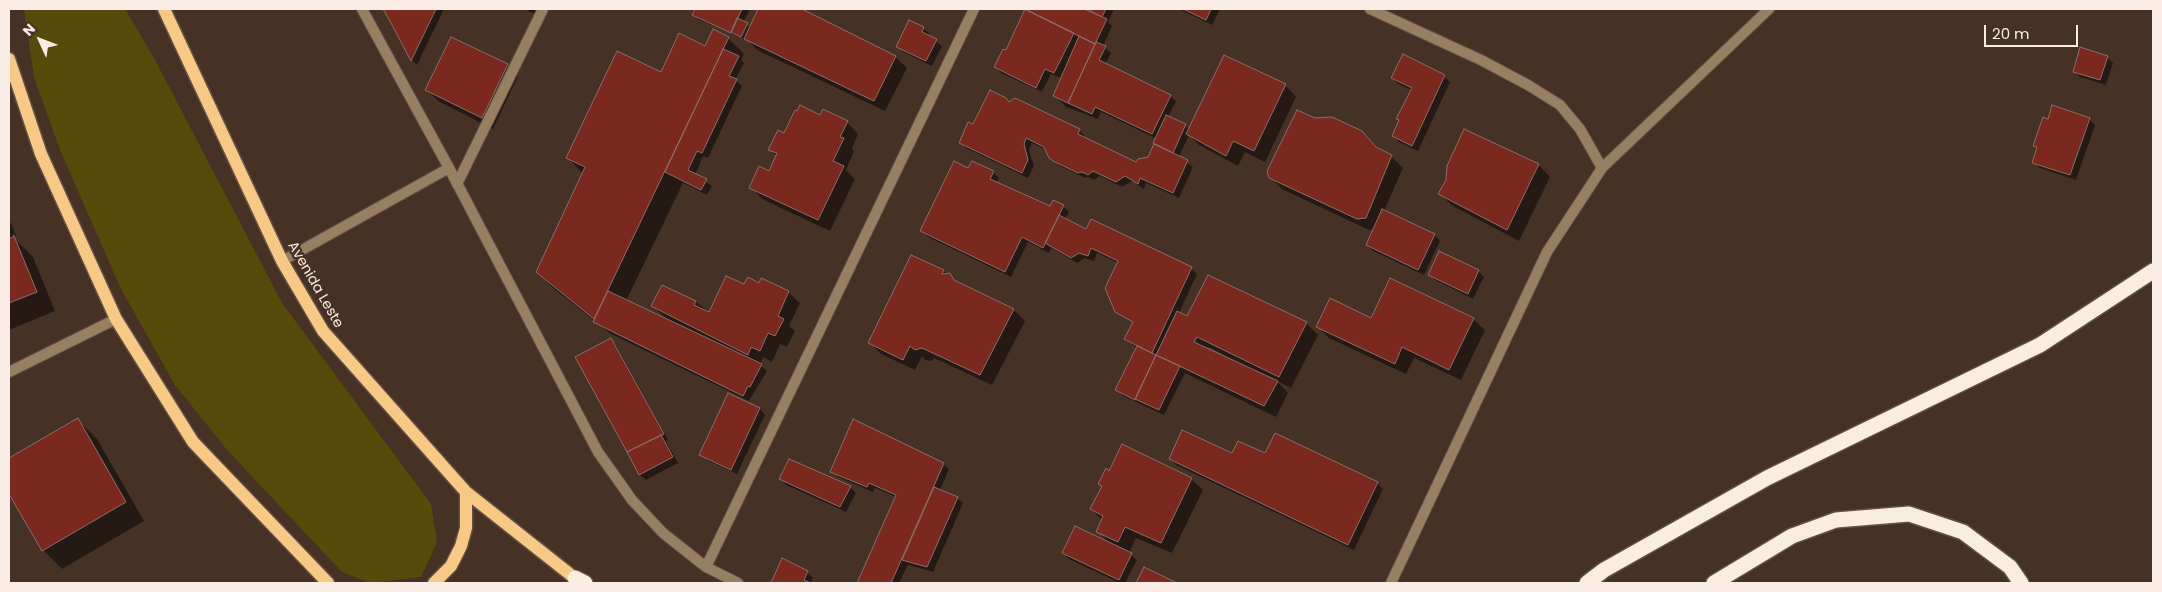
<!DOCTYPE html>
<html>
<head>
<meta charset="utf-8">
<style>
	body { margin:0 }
	#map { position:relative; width:2162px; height:592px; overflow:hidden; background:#463225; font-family:Poppins,sans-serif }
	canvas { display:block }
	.frame { position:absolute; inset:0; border:10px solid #faede5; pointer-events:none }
	.north { position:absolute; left:15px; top:15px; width:50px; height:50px; -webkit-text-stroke:4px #463225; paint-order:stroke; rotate:313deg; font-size:14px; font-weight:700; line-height:20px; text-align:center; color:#faede5 }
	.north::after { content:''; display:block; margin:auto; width:18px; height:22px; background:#faede5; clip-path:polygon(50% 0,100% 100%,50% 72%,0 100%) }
	.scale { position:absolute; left:1984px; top:25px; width:94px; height:22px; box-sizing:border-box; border:2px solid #faede5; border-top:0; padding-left:6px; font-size:15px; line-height:18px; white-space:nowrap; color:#faede5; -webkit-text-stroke:4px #463225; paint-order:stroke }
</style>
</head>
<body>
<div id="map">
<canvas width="2162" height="592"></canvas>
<div class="frame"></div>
<div class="north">N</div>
<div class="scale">20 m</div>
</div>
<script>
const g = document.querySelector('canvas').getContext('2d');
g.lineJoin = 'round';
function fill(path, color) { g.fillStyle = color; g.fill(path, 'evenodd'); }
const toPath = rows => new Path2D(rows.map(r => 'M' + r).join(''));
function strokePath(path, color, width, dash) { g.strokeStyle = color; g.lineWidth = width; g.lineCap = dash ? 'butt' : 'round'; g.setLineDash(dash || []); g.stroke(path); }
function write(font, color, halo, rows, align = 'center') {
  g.font = font + ' Poppins,sans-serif'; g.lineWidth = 4.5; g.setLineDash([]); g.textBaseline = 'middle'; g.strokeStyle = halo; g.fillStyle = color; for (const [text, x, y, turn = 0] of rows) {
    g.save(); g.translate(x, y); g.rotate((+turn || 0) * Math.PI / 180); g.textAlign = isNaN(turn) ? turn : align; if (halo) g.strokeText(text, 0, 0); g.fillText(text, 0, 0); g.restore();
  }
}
const green = toPath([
	[24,9,125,9,154,58,282,303,431,504,437,542,421,577,370,583,342,572,228,451,175,385,121,289,60,150,34,77]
]);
const shadow = toPath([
	[384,9,444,9,417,65,412,60],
	[524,9,539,9,536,15],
	[696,9,750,9,743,23,751,28,760,9,798,9,895,57,907,68,885,111,757,50,748,40,699,20,694,15],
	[1026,9,1081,9,1087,12,1089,9,1114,9,1108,22,1112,26,1103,46,1111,53,1105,65,1170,96,1176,101,1168,117,1190,129,1285,85,1296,97,1265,162,1245,152,1238,166,1199,145,1189,135,1179,157,1193,167,1179,198,1146,183,1144,189,1132,181,1122,187,1100,176,1094,180,1088,177,1085,178,1060,166,1050,157,1047,150,1032,143,1029,150,1034,166,1028,178,966,148,960,142,974,125,1010,103,1079,130,1085,136,1085,138,1136,163,1149,158,1157,139,1101,112,1098,119,1066,107,1054,95,1061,78,1051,74,1042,92,1001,73,996,67,1006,52],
	[1179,9,1220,9,1212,25],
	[923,28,929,33,928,36,942,46,932,66,903,52,897,46],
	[728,38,744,54,741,60,744,63,735,80,742,86,708,158,703,156,695,175,712,186,707,195,683,183,626,301,667,320,653,306,662,286,696,302,710,313,745,286,760,285,788,292,800,303,789,326,795,331,787,347,780,344,772,362,763,357,760,365,767,371,749,401,611,334,553,288,537,272,583,174,568,158,661,74,706,48],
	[2107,57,2113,63,2106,85,2080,77,2074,72],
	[507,65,518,76,493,129,438,101,427,90],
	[1444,76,1450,82,1418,151,1399,142,1393,136,1412,90,1398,84,1392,78],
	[820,117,847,122,858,134,852,148,854,151,846,170,855,179,830,231,762,199,751,187,769,172,777,156,770,149,784,134],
	[1331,118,1366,135,1380,151,1391,156,1403,168,1384,211,1435,235,1440,241,1424,275,1373,251,1367,245,1374,229,1369,230,1282,189,1270,177,1315,119],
	[2089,119,2095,125,2076,180,2040,168,2034,162,2038,149,2034,146,2048,120],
	[1465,130,1539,165,1550,177,1519,241,1451,205,1440,193],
	[969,170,993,172,999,178,996,183,1051,207,1063,206,1069,212,1065,220,1087,230,1191,268,1197,274,1179,313,1188,317,1208,276,1306,323,1318,335,1291,388,1277,381,1288,393,1276,417,1185,373,1164,415,1123,396,1117,390,1137,348,1126,339,1133,323,1116,311,1118,263,1097,253,1094,261,1085,258,1077,263,1051,248,1049,253,1028,242,1011,277,928,237,922,231],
	[1209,347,1224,355,1223,357,1208,350],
	[9,219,17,238,13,233,13,237,33,257,55,311,9,330],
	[911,257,944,271,959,284,1014,310,1025,321,992,385,934,358,931,361,925,360,922,356,915,370,881,354,870,343],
	[1478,271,1484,277,1473,299,1435,280,1429,275],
	[1473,319,1485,330,1461,380,1414,358,1406,374,1329,338,1317,326,1372,320],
	[611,340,616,345,668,440,666,441,678,463,646,480,640,475,577,358],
	[729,395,760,409,765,415,737,474,707,460,701,454],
	[78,420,97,439,144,521,62,569,43,550,9,491,9,460],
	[1233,455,1266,455,1377,483,1383,489,1354,550,1176,465,1170,459],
	[943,464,949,469,940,490,957,498,963,503,933,572,908,565,899,583,859,583,896,497,875,488,873,492,838,477,832,471],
	[1110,473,1191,479,1203,490,1172,553,1136,538,1129,553,1137,560,1125,583,1120,583,1069,559,1063,553,1109,543,1098,531,1102,520,1091,509],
	[781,479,850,487,856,493,846,512,786,485],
	[783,559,807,572,813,578,810,583,772,583]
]);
const building = toPath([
	[383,9,436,9,411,61,391,23,383,9],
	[695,9,742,9,731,33,692,15,695,9],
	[758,9,802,9,896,56,874,101,744,39,758,9],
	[1024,9,1084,9,1107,19,1095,44,1024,9],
	[1025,9,1074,33,1054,73,1045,69,1036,88,994,67,1003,49,1006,50,1025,9],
	[1087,9,1106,9,1102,17,1087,9],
	[1183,9,1211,9,1206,20,1183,9],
	[737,18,748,23,741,37,731,32,737,18],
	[909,20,924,27,922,32,937,39,926,61,896,47,909,20],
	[713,29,729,37,594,319,536,272,585,167,566,158,617,51,661,72,679,33,705,46,713,29],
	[1079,36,1095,44,1068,103,1053,96,1079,36],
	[451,37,508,64,482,118,425,90,451,37],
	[1096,42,1106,46,1099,60,1171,95,1152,134,1095,107,1092,114,1068,103,1096,42],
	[2080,47,2108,56,2100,80,2073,72,2080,47],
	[723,49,739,56,729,76,737,79,702,153,697,151,688,170,707,179,701,190,665,172,723,49],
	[1403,54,1445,75,1412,146,1392,136,1399,120,1396,119,1412,88,1391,78,1403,54],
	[1224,55,1286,84,1254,151,1233,141,1226,156,1186,134,1224,55],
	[990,90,1006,98,1009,102,1015,98,1080,129,1078,134,1136,162,1138,159,1148,157,1154,144,1188,160,1173,193,1140,178,1138,184,1125,176,1116,182,1093,171,1088,175,1082,172,1078,173,1053,161,1049,158,1044,147,1026,138,1024,144,1028,160,1022,173,959,143,968,122,973,124,990,90],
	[800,105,820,115,823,109,848,121,840,137,844,138,833,161,844,166,818,220,749,188,759,166,769,171,777,153,768,150,778,130,784,133,795,110,797,111,800,105],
	[2052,105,2090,118,2070,175,2032,163,2037,147,2033,146,2043,117,2048,119,2052,105],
	[1297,110,1315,118,1332,117,1362,131,1376,147,1392,155,1366,218,1357,219,1269,178,1267,171,1297,110],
	[1166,115,1186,124,1173,153,1153,143,1166,115],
	[1464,129,1539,164,1507,230,1438,194,1446,180,1447,166,1464,129],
	[954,161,968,168,972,161,994,171,990,179,1050,206,1053,200,1064,205,1043,248,1022,237,1005,272,920,231,954,161],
	[1382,209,1435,234,1418,270,1366,245,1382,209],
	[1059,215,1086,229,1091,219,1192,267,1152,353,1124,339,1133,322,1115,312,1105,288,1118,261,1091,248,1088,256,1079,253,1071,258,1045,243,1059,215],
	[14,236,37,292,9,303,9,239,14,236],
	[1439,251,1479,270,1468,294,1428,275,1439,251],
	[911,255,944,270,942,274,950,273,954,280,1014,309,980,375,922,348,915,350,910,346,903,360,868,343,911,255],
	[1208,275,1307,322,1279,377,1197,337,1194,342,1278,381,1264,406,1156,355,1177,311,1187,316,1208,275],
	[726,276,744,284,748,277,759,283,761,278,789,291,778,316,784,319,775,336,768,333,760,351,751,347,748,355,651,306,662,285,696,301,694,305,709,312,726,276],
	[1390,278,1474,318,1449,370,1402,347,1395,364,1316,327,1330,298,1371,318,1390,278],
	[608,291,762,364,750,387,748,386,743,396,593,322,608,291],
	[611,338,664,434,627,452,575,357,611,338],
	[1137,346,1156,355,1135,400,1115,390,1137,346],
	[1156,355,1180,366,1159,410,1135,399,1156,355],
	[728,393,760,408,731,470,699,455,728,393],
	[78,418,126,502,42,551,9,494,9,458,78,418],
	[853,419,944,463,891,583,857,583,896,495,869,483,867,487,830,472,853,419],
	[1182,430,1232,453,1238,441,1265,453,1275,433,1378,482,1348,545,1169,459,1182,430],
	[661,435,673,457,639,475,627,452,661,435],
	[1122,444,1192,478,1161,543,1125,527,1118,542,1096,532,1103,516,1090,509,1102,486,1098,484,1106,468,1109,471,1122,444],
	[789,459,851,486,840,507,779,479,789,459],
	[934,487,958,497,927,567,902,560,934,487],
	[1075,526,1132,553,1119,580,1062,553,1075,526],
	[782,558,808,571,804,580,811,583,771,583,782,558],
	[1144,567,1177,583,1136,583,1144,567]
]);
const lane = toPath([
	[457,184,543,9]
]);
const street = toPath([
	[362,9,449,168,598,452,632,500,663,533,706,567,738,583],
	[1370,9,1481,60,1528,85,1560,105,1580,129,1602,168],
	[282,261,449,168],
	[9,372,116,319],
	[706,567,974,9],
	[1391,583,1547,252,1602,168,1769,9]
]);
const primary = toPath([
	[164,9,282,261,323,331,466,492,581,583],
	[9,59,41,154,116,319,193,442,328,583],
	[434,583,451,566,461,546,466,528,466,492]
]);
const highway = toPath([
	[575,578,585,583],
	[1587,583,1604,570,1767,478,2040,345,2153,271],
	[1714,583,1792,536,1836,520,1909,514,1963,532,2010,567,2021,583]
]);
const streetNames = [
	["Avenida Leste",315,285,60]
];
fill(green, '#574b0b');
fill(shadow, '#0007');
fill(building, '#7b291e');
strokePath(building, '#8b6f6a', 1);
strokePath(lane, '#635044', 12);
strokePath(street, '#635044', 12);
strokePath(primary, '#635044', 15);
strokePath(highway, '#635044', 18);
strokePath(lane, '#968061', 10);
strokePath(street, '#968061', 10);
strokePath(primary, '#f7c886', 12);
strokePath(highway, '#f8edde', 15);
write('14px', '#faede5', '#463225', streetNames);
</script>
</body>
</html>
